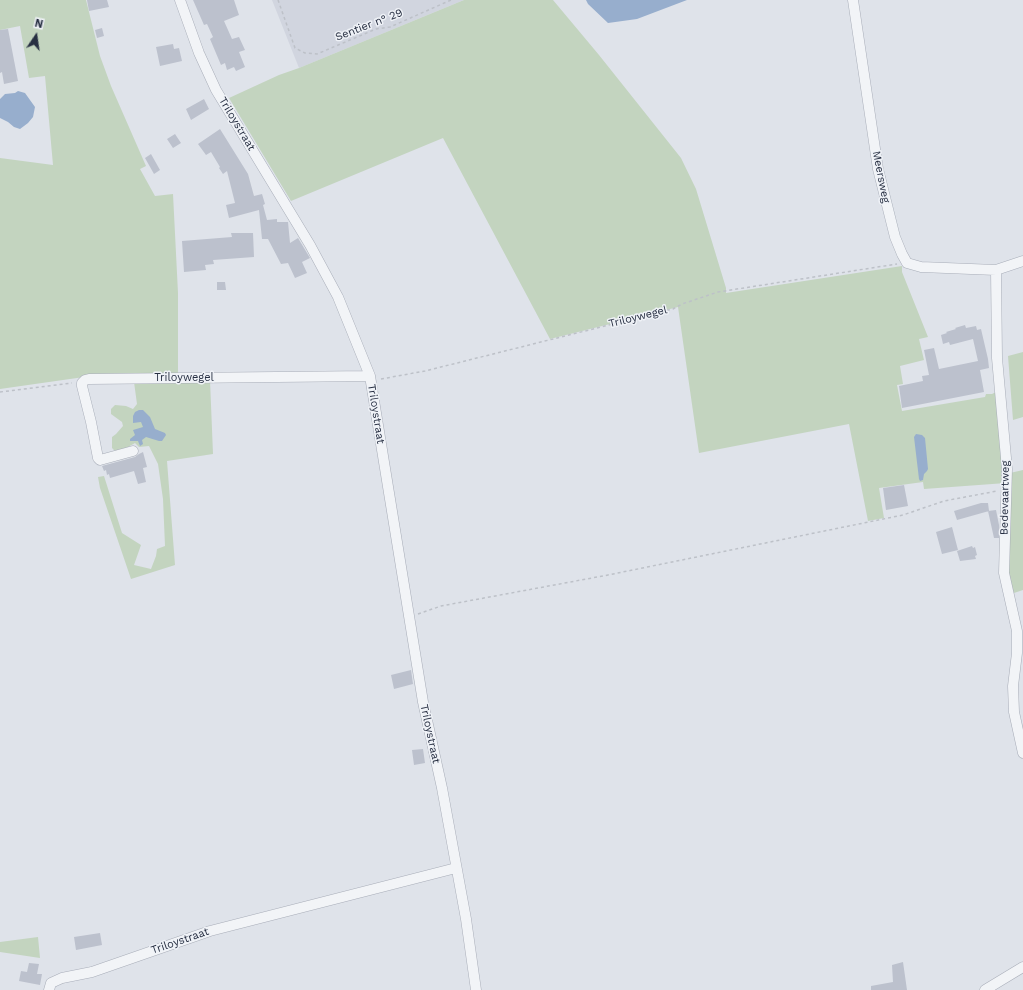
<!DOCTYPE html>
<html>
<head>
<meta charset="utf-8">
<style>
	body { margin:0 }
	#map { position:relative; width:1023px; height:990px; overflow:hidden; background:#dfe3ea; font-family:"Work Sans",sans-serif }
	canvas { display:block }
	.north { position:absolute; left:16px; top:16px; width:40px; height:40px; -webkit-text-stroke:3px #eff2f7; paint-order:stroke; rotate:13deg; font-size:11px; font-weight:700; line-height:16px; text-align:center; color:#272f42 }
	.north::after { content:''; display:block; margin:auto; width:14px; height:18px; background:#272f42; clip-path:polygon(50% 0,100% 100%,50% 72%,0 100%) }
</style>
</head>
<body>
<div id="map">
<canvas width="1023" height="990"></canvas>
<div class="north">N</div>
</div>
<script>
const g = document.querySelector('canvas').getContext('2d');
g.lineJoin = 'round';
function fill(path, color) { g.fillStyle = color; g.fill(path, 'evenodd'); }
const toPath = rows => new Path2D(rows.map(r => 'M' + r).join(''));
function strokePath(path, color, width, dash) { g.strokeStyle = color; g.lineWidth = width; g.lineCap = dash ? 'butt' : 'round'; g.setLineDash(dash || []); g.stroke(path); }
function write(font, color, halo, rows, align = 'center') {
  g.font = font + ' "Work Sans",sans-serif'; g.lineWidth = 3; g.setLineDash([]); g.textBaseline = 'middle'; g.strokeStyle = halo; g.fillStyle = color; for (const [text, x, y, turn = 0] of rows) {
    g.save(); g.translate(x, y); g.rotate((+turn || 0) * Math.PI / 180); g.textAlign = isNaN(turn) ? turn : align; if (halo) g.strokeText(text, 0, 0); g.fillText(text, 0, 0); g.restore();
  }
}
const built = toPath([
	[272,0,464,0,299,68]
]);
const green = toPath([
	[0,0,86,0,100,56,111,86,146,166,140,169,155,196,173,194,178,293,178,376,91,376,0,389,0,158,53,165,45,76,29,78,20,26,0,30],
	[464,0,553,0,599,55,681,158,696,189,726,288,726,293,902,266,902,272,928,337,919,339,924,360,900,366,903,384,897,385,902,411,985,397,986,394,992,394,996,392,1006,483,924,489,923,482,879,488,884,518,868,521,849,424,699,453,678,307,550,339,443,138,291,201,229,98,279,75,299,68],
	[1023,352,1023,417,1013,420,1008,356],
	[210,380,213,454,167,461,175,565,131,579,100,488,98,477,104,476,122,533,141,545,134,565,151,569,156,556,157,549,165,546,163,499,158,464,149,446,139,447,135,443,123,450,115,451,112,448,112,437,116,434,123,426,122,422,111,414,111,409,115,405,126,406,133,409,137,404,134,382],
	[1023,470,1023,590,1011,594,1007,576,1010,473],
	[38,937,40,958,0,952,0,942]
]);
const water = toPath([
	[586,0,687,0,637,19,608,23,588,4],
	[18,91,25,93,35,107,33,117,28,123,20,129,14,127,8,122,0,118,0,99,5,94,15,93],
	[139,410,143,410,150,417,155,429,165,433,166,435,162,441,159,441,146,437,142,440,143,444,140,446,138,441,130,441,130,439,135,435,133,430,143,427,141,422,133,423,133,416,135,412],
	[916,434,922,435,925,438,928,469,927,471,924,474,923,480,920,481,919,479,914,437]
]);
const building = toPath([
	[87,0,107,0,109,7,89,11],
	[193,0,234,0,239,15,224,21,232,39,239,37,245,50,239,52,245,67,236,71,234,67,227,70,225,63,221,65,210,39,213,37,207,24,204,25],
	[102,28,104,36,97,38,95,30],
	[8,29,18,81,4,84,2,72,0,73,0,30],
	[173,44,174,49,179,48,182,61,160,66,156,47],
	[204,99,209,109,191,120,186,109],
	[220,129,248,174,254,196,262,194,265,204,263,205,267,220,277,219,277,222,288,222,290,243,298,238,310,258,302,262,307,273,295,278,288,263,281,264,268,239,262,239,259,210,229,218,226,205,235,203,227,171,223,174,219,168,220,167,211,152,206,155,198,144],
	[175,134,181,143,173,148,167,139],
	[151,154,160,170,154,174,145,158],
	[231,233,253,233,254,257,213,260,214,264,205,265,206,270,184,272,182,241,232,237],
	[217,282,225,282,226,290,217,290],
	[965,325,966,328,976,326,977,330,981,329,988,359,989,368,980,370,984,392,902,408,899,386,923,381,922,376,929,375,924,350,934,348,939,369,978,361,973,339,950,345,949,342,943,344,941,335,947,333,946,332,956,329,955,328],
	[143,452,147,467,143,468,146,482,138,484,134,471,110,478,109,474,107,475,106,470,104,471,102,466,135,457,139,454],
	[904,485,908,506,886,510,883,488],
	[981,503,988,503,989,511,957,520,954,511],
	[996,510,999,525,999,538,994,538,988,511],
	[952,527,958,550,942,554,936,532],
	[972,546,973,548,975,547,977,555,975,556,976,559,960,561,957,551],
	[411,670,413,684,394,689,391,675],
	[423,749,425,763,414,765,412,750],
	[100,933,102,945,76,950,74,937],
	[903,962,907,990,871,990,871,986,893,982,892,965],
	[29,963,39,964,37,974,42,974,40,985,19,981,21,971,27,972]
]);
const path = toPath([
	[278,0,295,48,305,53,317,54,376,29,390,27,451,0],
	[381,379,425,371,673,309,682,304,718,292,897,264],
	[0,392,72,383],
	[418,614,441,606,608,575,903,515,944,501,997,491]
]);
const minor = toPath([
	[180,0,199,53,216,90,310,245,338,297,370,376,423,702,442,788,466,919,476,990],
	[853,0,878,169,895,237,902,254,907,263,921,267,996,270,1023,261],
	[996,270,997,358,1007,469,1004,573,1017,631,1017,653,1013,686,1014,712,1023,753],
	[133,451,100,460,98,458,91,422,82,386,82,383,85,380,89,379,370,376],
	[49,990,51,983,62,978,92,972,210,931,456,868],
	[985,990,1023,967]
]);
const streetNames = [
	["Sentier n° 29",369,25,-21],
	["Triloystraat",237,124,59],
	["Meersweg",881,177,79],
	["Triloywegel",638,317,-14],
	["Triloywegel",184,378],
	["Triloystraat",376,414,81],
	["Bedevaartweg",1005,498,-89],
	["Triloystraat",430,734,78],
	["Triloystraat",180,941,-19]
];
fill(built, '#d1d5df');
fill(green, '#c3d4bf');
fill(water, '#97aecd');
fill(building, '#bcc1cd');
strokePath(minor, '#a8adb8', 11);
strokePath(path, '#bdc1c8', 1.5, [3, 3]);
strokePath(minor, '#f2f4f7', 10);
write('11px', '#272f42', '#eff2f7', streetNames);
</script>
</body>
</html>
